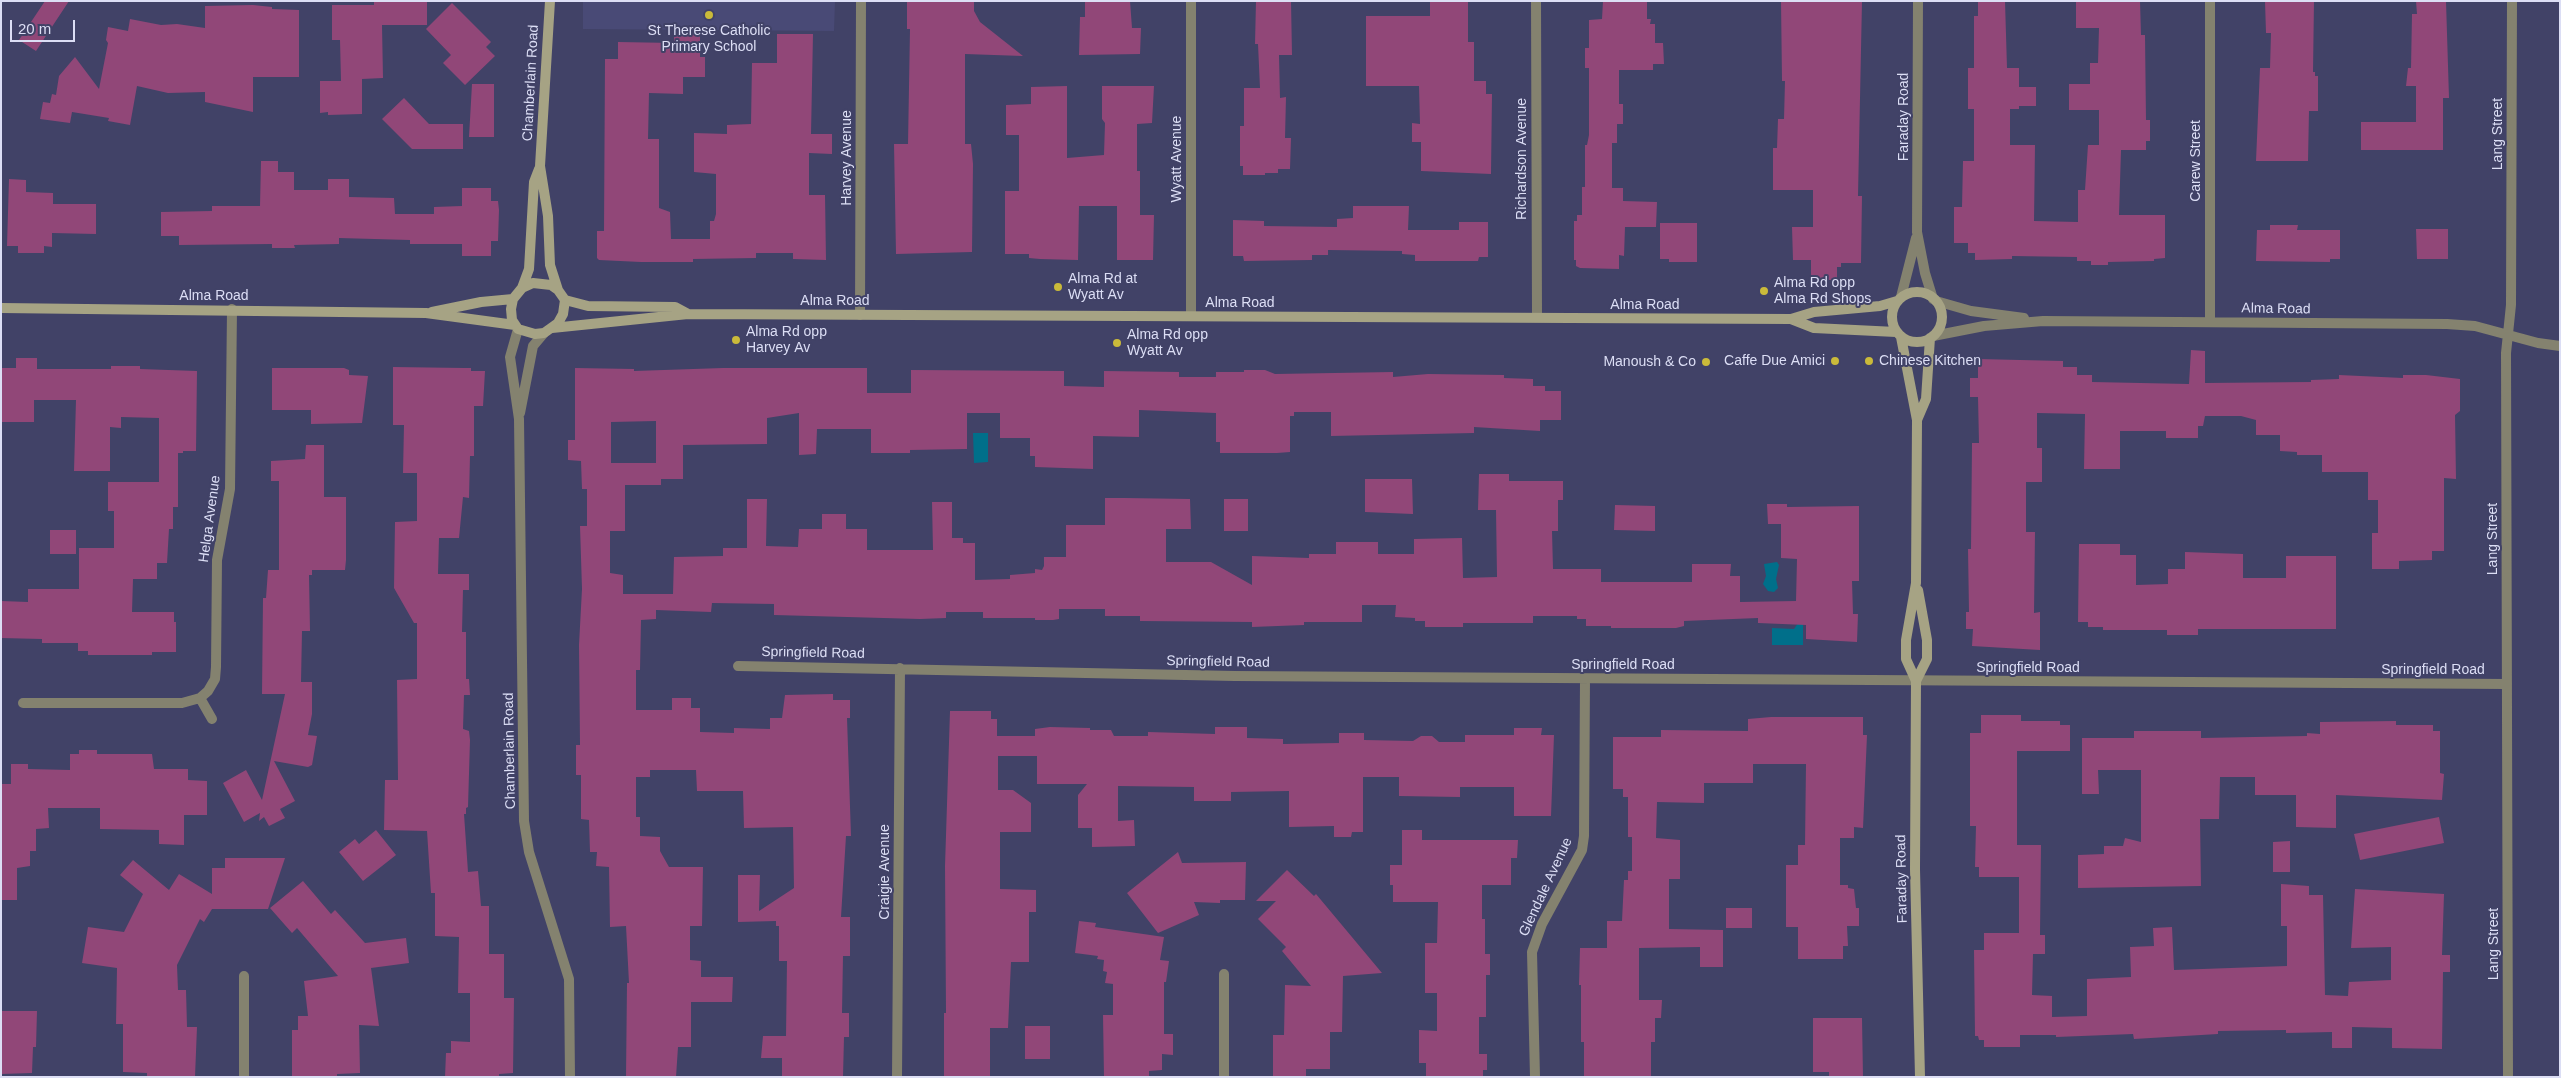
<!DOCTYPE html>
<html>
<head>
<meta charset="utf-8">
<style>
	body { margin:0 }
	#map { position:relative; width:2561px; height:1078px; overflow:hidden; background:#414267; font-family:Helvetica,sans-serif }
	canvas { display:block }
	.frame { position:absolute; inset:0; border:2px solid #dcdef5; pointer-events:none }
	.scale { position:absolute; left:10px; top:20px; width:65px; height:22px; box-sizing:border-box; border:2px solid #dcdef5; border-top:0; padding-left:6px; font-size:15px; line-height:18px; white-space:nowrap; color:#dcdef5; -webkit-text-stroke:4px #414267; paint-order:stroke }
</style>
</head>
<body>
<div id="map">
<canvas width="2561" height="1078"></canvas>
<div class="frame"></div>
<div class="scale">20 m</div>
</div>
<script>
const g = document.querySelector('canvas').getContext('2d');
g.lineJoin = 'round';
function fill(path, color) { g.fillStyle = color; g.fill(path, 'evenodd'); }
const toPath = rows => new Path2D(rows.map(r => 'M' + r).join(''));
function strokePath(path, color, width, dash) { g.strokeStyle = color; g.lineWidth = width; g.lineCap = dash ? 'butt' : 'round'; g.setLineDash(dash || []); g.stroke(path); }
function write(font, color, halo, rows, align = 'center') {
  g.font = font + ' Helvetica,sans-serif'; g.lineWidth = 4; g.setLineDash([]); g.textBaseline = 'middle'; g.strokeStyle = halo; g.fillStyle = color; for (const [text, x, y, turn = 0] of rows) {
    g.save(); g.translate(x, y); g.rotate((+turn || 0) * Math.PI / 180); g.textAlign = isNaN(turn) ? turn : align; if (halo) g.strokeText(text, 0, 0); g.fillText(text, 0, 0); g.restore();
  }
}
const built = toPath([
	[583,1,835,1,834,31,583,29]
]);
const water = toPath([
	[973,433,988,433,988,462,974,463],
	[1777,562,1779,565,1776,579,1778,588,1774,592,1768,591,1763,584,1766,576,1764,564],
	[1798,623,1803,624,1803,645,1772,645,1772,628,1794,629]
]);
const building = toPath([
	[45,1,69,1,36,51,19,40],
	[374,1,427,1,427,25,382,25,383,78,362,79,362,114,328,115,328,112,320,113,320,81,341,81,340,40,332,40,332,5,374,5],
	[907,1,974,1,974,11,980,22,1023,56,965,54,965,144,971,144,973,164,972,252,896,254,894,144,908,144,910,29,907,29],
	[1085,1,1130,1,1132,28,1141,28,1140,54,1079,55,1080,17,1085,17],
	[1256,1,1291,1,1292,55,1279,55,1280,98,1286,97,1285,138,1291,138,1290,169,1278,169,1278,173,1265,173,1265,175,1243,175,1243,166,1240,166,1240,126,1244,126,1244,88,1260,88,1258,44,1255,44],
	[1430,1,1468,1,1468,42,1474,42,1474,81,1486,81,1486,94,1492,94,1491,174,1421,171,1421,142,1412,142,1412,123,1420,124,1419,86,1366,86,1366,16,1430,16],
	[1603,1,1647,1,1647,19,1651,19,1650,24,1655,24,1655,43,1663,43,1664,64,1653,64,1653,70,1619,70,1619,104,1623,104,1623,124,1617,124,1617,143,1612,143,1612,188,1623,188,1623,201,1657,202,1656,227,1625,227,1624,256,1619,255,1619,269,1580,268,1576,266,1576,260,1574,260,1574,221,1577,221,1577,215,1582,215,1582,187,1585,187,1585,145,1587,145,1589,135,1589,68,1585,68,1585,48,1589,48,1589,20,1602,19],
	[1781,1,1862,1,1858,196,1862,196,1861,263,1841,263,1841,267,1837,267,1837,280,1811,280,1811,260,1793,260,1792,227,1813,227,1813,190,1773,190,1773,148,1777,148,1778,119,1784,119,1785,81,1782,81],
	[1978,1,2005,1,2007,68,2019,68,2019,87,2036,87,2036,106,2019,106,2019,109,2010,109,2010,145,2035,145,2034,221,2078,222,2078,190,2085,190,2088,145,2099,145,2099,110,2069,110,2069,84,2090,84,2090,63,2098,63,2099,28,2076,28,2076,1,2140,1,2141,35,2145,35,2146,120,2150,120,2150,141,2146,141,2146,150,2121,150,2119,215,2165,215,2165,258,2154,259,2154,261,2108,262,2108,265,2091,265,2091,261,2077,261,2077,257,2012,256,2012,259,1975,260,1975,253,1968,253,1968,243,1954,243,1954,207,1962,207,1963,161,1974,161,1974,109,1968,109,1968,68,1974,68,1974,16,1978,16],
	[2265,1,2314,1,2313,72,2315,72,2315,76,2318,76,2318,111,2309,111,2308,161,2256,161,2260,68,2270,68,2271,33,2266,33],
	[2416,1,2446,1,2449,98,2443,98,2443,150,2361,150,2361,122,2416,122,2416,86,2406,86,2408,68,2411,68,2412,14,2417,14],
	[452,3,491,42,486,47,495,56,465,85,443,63,451,55,426,29],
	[253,5,272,7,272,9,299,10,299,77,253,77,253,112,205,102,205,92,168,93,137,86,130,125,108,121,109,118,72,112,70,123,40,119,43,102,50,103,52,94,56,95,59,76,75,57,99,89,108,43,106,40,108,27,128,31,130,19,161,25,177,24,205,28,205,6],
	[674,31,700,31,700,57,705,57,705,77,683,77,683,94,649,93,648,139,659,139,659,208,670,212,671,239,710,239,710,221,714,221,716,214,716,174,694,172,694,133,727,134,727,125,751,124,752,63,777,63,777,34,813,34,811,134,832,134,832,154,809,153,809,195,825,195,826,260,793,259,793,253,756,253,756,258,693,259,693,262,641,262,599,260,597,258,597,231,604,231,605,59,618,59,618,42,674,43],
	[472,84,494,84,494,137,469,137],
	[1067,86,1067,158,1104,155,1105,123,1102,119,1102,86,1154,86,1152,123,1137,124,1137,171,1140,171,1140,215,1154,215,1153,260,1117,260,1117,206,1079,206,1078,260,1040,259,1029,258,1029,254,1005,254,1005,191,1019,191,1019,135,1006,135,1006,105,1031,104,1031,87],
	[404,98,429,124,463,124,463,149,412,149,382,119],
	[261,161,278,161,278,172,294,172,294,190,328,190,328,179,349,179,349,197,394,198,395,214,434,214,434,207,462,206,462,188,491,188,491,201,498,201,499,210,498,241,491,241,491,256,462,256,462,244,410,244,410,240,339,238,339,244,294,245,295,248,272,248,272,244,179,245,179,236,161,236,161,212,212,211,212,206,260,206],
	[9,179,26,180,26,192,53,193,53,204,96,204,96,234,52,233,52,247,44,246,44,253,18,253,18,246,7,246],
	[1353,206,1409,206,1408,230,1459,230,1459,222,1488,222,1488,257,1479,257,1478,261,1415,261,1415,255,1402,254,1402,251,1328,250,1328,255,1312,255,1312,260,1244,261,1243,256,1233,256,1233,220,1264,221,1264,226,1337,227,1337,219,1353,218],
	[1660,223,1697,223,1697,262,1669,262,1669,259,1660,259],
	[2270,225,2298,225,2297,230,2340,230,2340,259,2330,259,2330,262,2256,261,2257,230,2270,230],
	[2416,229,2448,229,2448,259,2417,259],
	[2191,350,2205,351,2205,383,2311,382,2311,380,2339,379,2339,375,2403,378,2403,375,2426,375,2460,379,2460,411,2455,415,2456,479,2444,478,2444,551,2432,551,2432,560,2399,561,2399,569,2372,569,2372,533,2378,533,2378,500,2368,500,2368,472,2322,472,2322,455,2297,455,2297,452,2280,451,2280,435,2256,435,2256,420,2241,416,2205,416,2203,426,2198,426,2198,438,2166,438,2166,431,2120,431,2120,469,2084,469,2085,414,2037,413,2037,448,2042,448,2042,482,2026,482,2026,532,2035,532,2034,613,2040,612,2040,650,1972,646,1973,629,1966,629,1966,612,1969,612,1968,549,1971,549,1972,443,1979,443,1978,397,1970,397,1970,378,1978,378,1978,359,2063,361,2063,367,2077,367,2077,375,2092,375,2092,382,2189,384],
	[16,358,37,358,37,369,111,369,111,366,140,366,140,369,197,371,196,451,183,451,183,453,178,453,178,507,173,507,173,529,169,529,167,563,157,563,157,579,133,579,132,612,174,612,174,622,176,622,176,652,152,652,152,655,88,655,88,651,78,651,78,643,42,643,42,639,1,638,1,601,28,602,28,589,79,589,79,548,114,548,114,511,108,511,108,482,159,482,159,418,121,417,121,428,110,427,110,471,74,471,76,400,34,400,34,422,1,422,1,368,16,368],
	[393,367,465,368,471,368,471,371,485,371,483,406,474,406,474,456,470,456,469,498,463,497,459,538,439,538,438,574,469,574,469,590,463,590,462,632,466,632,466,679,469,679,470,695,464,695,463,729,469,731,470,740,468,807,466,808,466,814,464,814,468,872,478,871,481,906,489,906,489,954,504,954,504,998,514,998,513,1073,499,1074,499,1077,445,1077,446,1053,451,1053,451,1041,470,1042,470,993,458,993,459,937,435,936,435,893,431,893,427,831,384,830,385,780,398,780,397,680,417,679,417,623,414,623,394,588,395,522,417,521,417,473,403,473,404,425,393,425],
	[272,368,344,368,349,370,349,375,368,376,362,423,311,424,311,410,272,410],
	[575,368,634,369,634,371,723,368,867,368,867,393,911,393,911,370,1064,371,1064,386,1104,387,1104,371,1179,372,1179,377,1216,377,1216,372,1244,372,1244,370,1265,370,1275,374,1393,372,1393,377,1428,374,1504,375,1504,378,1533,379,1533,386,1545,386,1545,391,1561,391,1561,420,1540,420,1540,431,1474,427,1474,433,1331,436,1331,412,1294,412,1294,416,1290,416,1290,452,1277,453,1220,453,1220,442,1216,442,1216,413,1139,410,1139,437,1093,436,1093,469,1035,467,1035,456,1030,456,1030,438,1000,438,1000,413,967,413,967,449,910,450,910,453,871,453,871,429,817,429,816,454,799,455,799,413,767,418,767,444,683,445,683,479,661,479,661,485,625,485,625,531,610,531,610,573,623,575,623,594,673,594,674,557,723,556,723,548,747,548,747,499,767,499,766,546,798,547,799,529,822,529,822,514,846,514,846,529,867,529,867,550,933,550,932,502,952,502,952,538,963,538,963,543,975,543,975,580,1010,579,1010,575,1035,573,1035,569,1042,570,1044,566,1044,557,1066,557,1066,525,1105,525,1105,498,1125,498,1190,499,1191,529,1166,529,1166,562,1211,562,1252,585,1252,556,1309,558,1309,554,1336,554,1336,542,1378,542,1378,554,1414,554,1414,539,1462,538,1463,578,1497,577,1496,510,1478,510,1479,474,1509,474,1509,481,1563,481,1563,500,1558,500,1558,531,1552,531,1553,569,1601,569,1601,582,1692,582,1692,564,1731,564,1730,576,1740,576,1740,602,1796,601,1797,559,1781,558,1781,524,1768,524,1767,504,1787,504,1787,507,1859,506,1859,581,1852,581,1853,614,1858,614,1857,642,1806,639,1806,625,1758,623,1758,618,1684,621,1684,626,1676,628,1611,628,1611,626,1586,626,1586,619,1577,619,1577,616,1533,616,1533,623,1463,623,1463,627,1425,627,1425,621,1415,621,1415,618,1395,617,1396,605,1362,605,1362,622,1304,622,1304,625,1252,627,1252,622,1140,621,1140,616,1105,616,1105,609,1059,609,1059,619,1053,620,1035,620,1035,618,983,618,983,612,946,612,946,618,920,619,774,615,774,604,712,603,711,612,656,610,656,619,641,620,640,670,636,670,636,710,672,710,672,698,691,698,691,708,700,708,700,732,734,733,734,728,770,729,770,718,782,718,785,695,833,694,833,700,850,700,850,718,847,718,851,836,846,836,841,917,850,917,850,956,843,956,842,1013,849,1013,849,1037,844,1037,843,1077,782,1077,782,1058,761,1058,763,1036,786,1036,787,961,779,961,779,926,776,926,776,921,738,922,738,875,760,875,759,911,794,888,793,827,744,828,743,791,697,791,696,770,650,770,650,777,636,777,636,817,640,817,640,836,660,837,660,851,669,867,703,867,702,926,690,926,690,960,701,961,701,977,733,977,732,1002,691,1002,691,1047,678,1047,676,1077,626,1077,627,983,629,983,626,926,610,927,609,867,596,866,597,852,590,852,589,820,581,819,581,775,576,775,576,745,580,745,579,645,582,589,580,526,587,526,587,489,582,489,581,461,568,460,568,440,575,440],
	[656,421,656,463,611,463,611,422],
	[306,445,324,445,324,497,346,497,346,560,345,570,312,570,312,575,309,575,310,631,302,631,301,682,312,682,312,714,308,735,317,736,312,765,308,767,274,761,295,801,280,809,285,818,269,826,264,817,259,821,260,813,244,822,223,783,246,770,262,800,285,694,262,694,263,598,266,598,268,570,279,570,279,481,271,481,271,461,305,459],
	[1365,479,1412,479,1413,514,1365,512],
	[1224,499,1248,499,1248,531,1224,531],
	[1615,505,1655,506,1655,531,1614,530],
	[50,530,76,530,76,554,50,554],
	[2079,544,2120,544,2120,555,2136,555,2136,585,2168,584,2168,569,2185,569,2185,552,2243,554,2243,578,2286,578,2286,556,2336,556,2336,629,2198,629,2198,635,2167,635,2167,630,2103,630,2103,627,2088,627,2088,622,2078,622],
	[950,711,991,711,991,719,997,719,997,736,1035,736,1035,729,1050,727,1090,728,1090,730,1111,730,1114,736,1148,736,1148,732,1215,734,1215,727,1247,727,1247,738,1283,739,1283,744,1339,743,1339,733,1364,733,1364,740,1413,741,1421,736,1432,736,1439,742,1465,742,1465,735,1514,735,1514,728,1542,728,1541,735,1554,735,1551,816,1514,816,1514,787,1460,787,1460,797,1399,796,1399,777,1363,777,1363,832,1352,832,1351,837,1334,837,1334,826,1289,827,1289,791,1231,792,1231,801,1194,801,1194,787,1118,786,1118,821,1134,820,1135,846,1092,847,1092,828,1078,828,1078,795,1087,784,1037,784,1037,756,998,756,998,790,1013,790,1031,803,1031,832,1000,832,1000,889,1036,890,1036,912,1029,912,1029,962,1011,962,1008,1028,990,1028,990,1077,944,1077,944,1013,946,1013,945,866],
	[1981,715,2021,715,2021,721,2060,721,2060,725,2070,725,2070,751,2017,751,2017,845,2041,845,2040,935,2045,935,2045,954,2033,954,2032,995,2052,996,2052,1017,2087,1016,2087,979,2131,977,2130,947,2154,946,2153,928,2172,927,2174,970,2287,966,2287,926,2281,926,2281,884,2309,886,2309,895,2323,895,2325,995,2348,996,2349,982,2391,980,2391,947,2351,948,2355,889,2444,894,2442,955,2450,955,2450,972,2443,972,2442,1049,2392,1048,2392,1028,2352,1027,2352,1048,2332,1048,2332,1032,2286,1033,2286,1030,2218,1031,2218,1034,2134,1039,2133,1034,2056,1037,2056,1035,2020,1035,2020,1047,1984,1047,1984,1040,1979,1040,1978,1036,1975,1036,1974,950,1984,950,1984,933,2019,933,2019,877,1979,877,1979,867,1975,867,1976,826,1970,826,1970,733,1981,733],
	[1771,717,1863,717,1863,735,1867,735,1863,828,1854,827,1854,838,1840,838,1840,885,1848,885,1848,888,1854,889,1856,908,1859,908,1859,926,1847,926,1848,946,1843,946,1843,959,1798,959,1798,927,1786,927,1786,865,1798,865,1798,845,1805,845,1806,764,1753,764,1753,783,1704,783,1704,803,1657,802,1656,838,1680,840,1680,879,1669,879,1669,929,1723,930,1723,967,1700,967,1700,947,1639,948,1639,1000,1662,1000,1661,1018,1655,1018,1655,1042,1651,1042,1651,1077,1584,1077,1584,1042,1581,1042,1581,985,1579,985,1580,948,1607,948,1607,921,1622,921,1624,880,1628,880,1628,871,1632,871,1632,837,1628,837,1628,797,1623,797,1623,789,1613,789,1613,737,1661,737,1661,730,1748,731,1748,719],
	[2396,721,2396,725,2433,725,2433,731,2440,731,2440,773,2444,774,2442,800,2336,795,2336,828,2296,827,2296,795,2255,795,2255,777,2220,777,2219,819,2200,819,2201,886,2078,888,2078,855,2104,854,2104,846,2123,846,2125,838,2141,842,2141,770,2098,770,2099,794,2082,794,2082,738,2134,738,2134,731,2201,731,2201,738,2307,736,2307,733,2320,734,2320,722],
	[79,750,97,750,97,754,152,754,154,769,188,769,188,780,207,781,207,815,184,815,184,845,159,844,159,830,100,829,100,808,48,808,49,828,36,829,36,851,30,851,30,866,17,868,17,900,1,900,1,784,11,784,11,764,28,764,28,769,70,770,70,754,79,754],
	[2439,817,2444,843,2360,860,2354,834],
	[376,830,396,855,363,881,339,852,355,839,359,844],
	[1402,830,1422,830,1422,840,1518,840,1517,858,1511,858,1511,885,1482,885,1482,919,1485,919,1485,954,1490,954,1490,975,1486,975,1486,1017,1479,1017,1479,1054,1487,1054,1487,1070,1483,1070,1483,1077,1426,1077,1426,1063,1419,1063,1419,1030,1437,1031,1437,993,1425,993,1425,943,1437,943,1438,902,1393,902,1393,885,1390,885,1390,865,1402,865],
	[2290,841,2290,872,2273,872,2273,842],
	[1178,852,1182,863,1246,862,1245,900,1220,900,1220,903,1194,902,1199,915,1158,933,1127,893],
	[225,858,285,858,268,909,212,909,204,922,200,919,177,965,178,990,186,990,187,1027,197,1027,195,1077,147,1077,147,1073,123,1072,123,1024,116,1024,117,968,82,963,88,927,124,932,143,894,120,875,133,860,169,890,179,874,212,894,212,868,225,868],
	[1287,870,1314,896,1316,894,1382,973,1343,976,1342,1032,1330,1032,1330,1069,1306,1069,1306,1077,1273,1077,1273,1035,1284,1035,1285,985,1311,986,1282,951,1286,947,1258,919,1276,901,1256,901],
	[303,881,331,914,335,910,365,943,406,938,409,963,371,968,379,1026,359,1025,360,1073,337,1074,337,1077,292,1077,292,1030,298,1030,298,1016,308,1016,304,981,338,976,297,928,292,933,270,908],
	[1726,908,1752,908,1752,928,1726,928],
	[1079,921,1096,923,1095,927,1164,937,1160,960,1169,961,1166,982,1164,982,1164,1034,1173,1034,1173,1055,1162,1054,1162,1070,1149,1071,1149,1077,1104,1077,1103,1015,1113,1015,1113,984,1105,983,1107,972,1103,971,1104,960,1097,959,1098,956,1075,953],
	[1,1011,37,1011,36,1047,33,1047,32,1073,1,1074],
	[1813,1018,1862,1018,1863,1077,1829,1077,1829,1072,1813,1072],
	[1025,1026,1050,1026,1050,1059,1025,1059]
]);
const street = toPath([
	[1536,1,1537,317],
	[1918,1,1917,232,1925,273,1933,299],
	[1901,297,1916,238],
	[1936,301,1971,311,2024,318],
	[860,315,861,1],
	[1191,316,1191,1],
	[2210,322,2210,1],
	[518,329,510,357,519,419,524,821,529,852,569,979,570,1077],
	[1933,336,1984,326,2043,321,2447,324,2475,326,2538,343,2560,346],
	[520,413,533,346,544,333],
	[738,666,1235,676,2507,684],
	[200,698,212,719],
	[23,703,182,703,200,698,208,691,215,679,216,667,217,560,230,489,232,309],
	[244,1077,244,976],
	[897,1077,900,668],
	[1224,1077,1224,974],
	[1535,1077,1532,952,1542,924,1582,850,1584,836,1585,679],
	[2508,1077,2506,353,2511,305,2512,1]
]);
const secondary = toPath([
	[550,1,540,166,548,216,550,265,558,290],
	[533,283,551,285,558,290,565,300,563,314,558,323,544,333,535,334,518,329,512,320,511,309,513,299,522,288,533,283],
	[522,288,529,269,534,182,539,169],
	'1892 317a25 25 0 1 1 50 0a25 25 0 1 1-50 0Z',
	[565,300,588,306,675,307,688,314],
	[1,308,426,313,515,325],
	[432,312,481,302,513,299],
	[1791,319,1814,328,1896,332],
	[552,328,688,314,1791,319,1814,312,1880,306,1897,301],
	[1901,337,1917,420,1916,583,1906,640,1906,659,1916,681,1915,869,1920,1077],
	[1917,420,1926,399,1930,338],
	[1916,681,1927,659,1927,640,1918,590]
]);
const markers = [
	[709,15,5,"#caba3a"],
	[1058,287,5,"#caba3a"],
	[1764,291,5,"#caba3a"],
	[736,340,5,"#caba3a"],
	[1117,343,5,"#caba3a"],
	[1835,361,5,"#caba3a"],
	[1869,361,5,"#caba3a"],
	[1706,362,5,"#caba3a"]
];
const poiNames = [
	["St Therese Catholic",709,31,"center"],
	["Primary School",709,47,"center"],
	["Alma Rd at",1068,279],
	["Wyatt Av",1068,295],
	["Alma Rd opp",1774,283],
	["Alma Rd Shops",1774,299],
	["Alma Rd opp",746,332],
	["Harvey Av",746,348],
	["Alma Rd opp",1127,335],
	["Wyatt Av",1127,351],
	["Caffe Due Amici",1825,361,"right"],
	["Chinese Kitchen",1879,361],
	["Manoush & Co",1696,362,"right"]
];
const streetNames = [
	["Chamberlain Road",531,83,-87],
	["Faraday Road",1904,117,-90],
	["Lang Street",2498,134,-90],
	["Harvey Avenue",847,158,-90],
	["Wyatt Avenue",1177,159,-90],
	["Richardson Avenue",1522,159,-90],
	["Carew Street",2196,161,-90],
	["Alma Road",214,296],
	["Alma Road",835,301],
	["Alma Road",1240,303],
	["Alma Road",1645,305],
	["Alma Road",2276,309,1],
	["Helga Avenue",210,519,-82],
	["Lang Street",2493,539,-90],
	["Springfield Road",813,653,1],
	["Springfield Road",1218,662,1],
	["Springfield Road",1623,665],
	["Springfield Road",2028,668],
	["Springfield Road",2433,670],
	["Chamberlain Road",510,751,-91],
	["Craigie Avenue",885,872,-90],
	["Faraday Road",1902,879,-91],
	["Glendale Avenue",1546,887,-65],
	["Lang Street",2494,944,-90]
];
fill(built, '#494a76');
fill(water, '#006f8a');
fill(building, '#914778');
strokePath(street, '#84826f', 10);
strokePath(secondary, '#a6a384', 10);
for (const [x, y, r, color] of markers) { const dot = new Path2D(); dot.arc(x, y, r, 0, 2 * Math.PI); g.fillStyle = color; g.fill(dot); strokePath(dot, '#414267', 2); }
write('14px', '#dcdef5', '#414267', poiNames, 'left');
write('14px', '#dcdef5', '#414267', streetNames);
</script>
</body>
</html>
